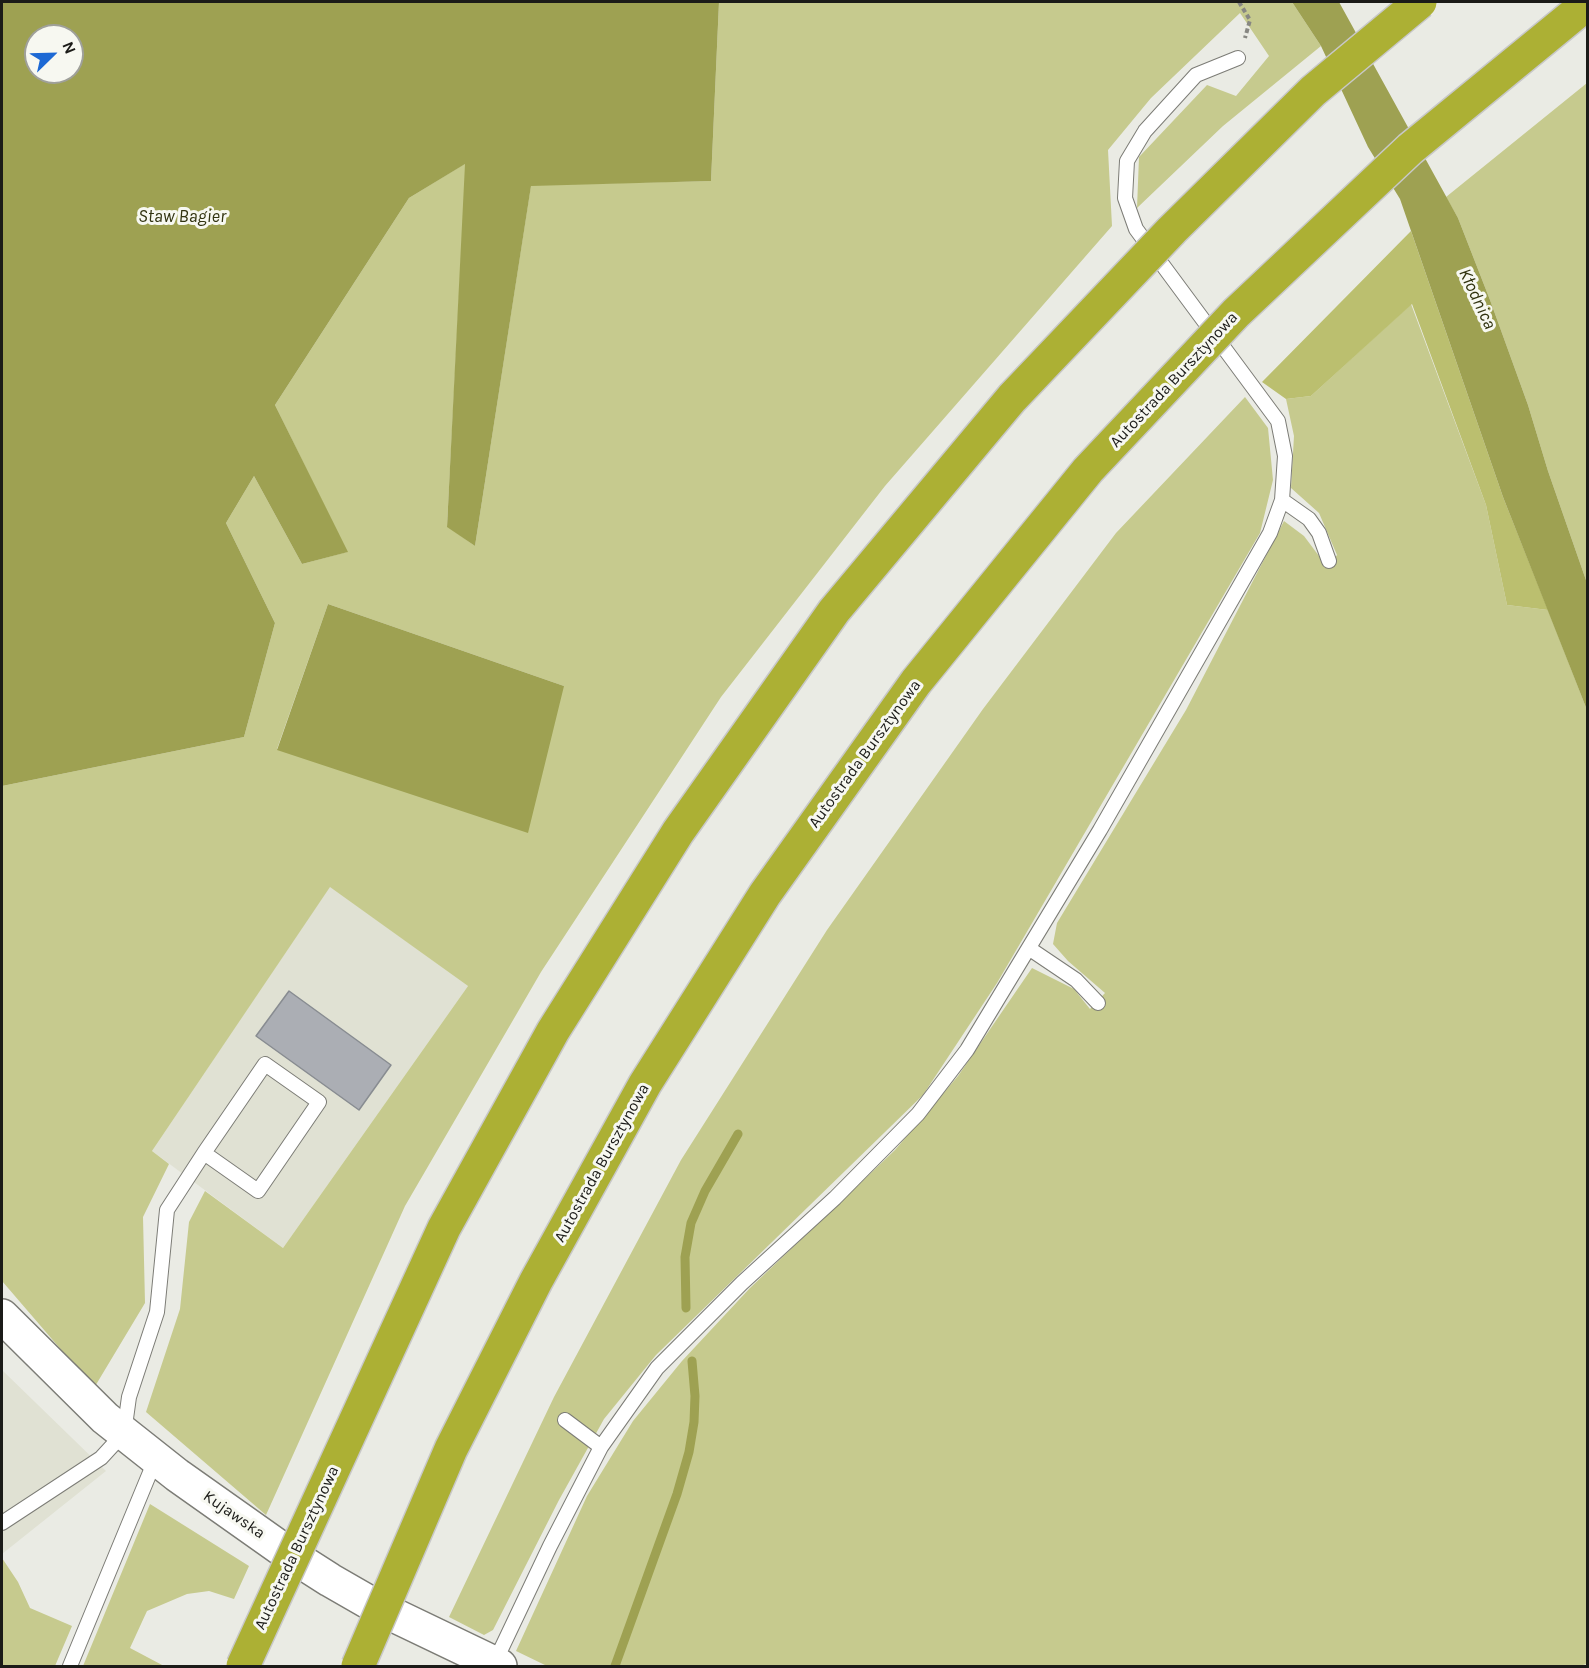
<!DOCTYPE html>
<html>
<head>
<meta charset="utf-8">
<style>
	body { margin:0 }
	#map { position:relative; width:1589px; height:1668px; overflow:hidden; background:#eaebe4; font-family:Karla,sans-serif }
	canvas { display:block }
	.frame { position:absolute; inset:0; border:3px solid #1b1b18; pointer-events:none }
	.north { position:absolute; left:24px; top:24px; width:60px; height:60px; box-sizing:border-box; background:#f7f8f1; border:2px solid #9fa09a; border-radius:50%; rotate:67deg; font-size:16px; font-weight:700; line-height:24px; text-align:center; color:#1b1b18 }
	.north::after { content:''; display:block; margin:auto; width:21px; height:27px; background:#1d69d4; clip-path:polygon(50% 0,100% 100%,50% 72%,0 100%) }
</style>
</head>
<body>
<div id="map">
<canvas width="1589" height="1668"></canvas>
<div class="frame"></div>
<div class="north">N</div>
</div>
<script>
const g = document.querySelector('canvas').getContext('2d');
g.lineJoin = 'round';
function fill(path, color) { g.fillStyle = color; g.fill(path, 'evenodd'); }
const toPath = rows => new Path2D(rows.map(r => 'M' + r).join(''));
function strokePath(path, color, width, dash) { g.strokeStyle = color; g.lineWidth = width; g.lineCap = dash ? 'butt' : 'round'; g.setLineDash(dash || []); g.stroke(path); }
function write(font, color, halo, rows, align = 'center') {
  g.font = font + ' Karla,sans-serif'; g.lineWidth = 6; g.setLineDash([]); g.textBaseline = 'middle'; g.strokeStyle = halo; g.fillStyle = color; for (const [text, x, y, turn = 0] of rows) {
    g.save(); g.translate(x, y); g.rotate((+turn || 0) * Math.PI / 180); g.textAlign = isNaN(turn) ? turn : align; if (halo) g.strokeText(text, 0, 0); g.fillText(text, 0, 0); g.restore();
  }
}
const built = toPath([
	[330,886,468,986,283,1248,152,1151],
	[2,1370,106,1471,2,1554]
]);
const green = toPath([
	[719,2,1292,2,1321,46,1223,126,1137,208,1139,157,1207,85,1236,96,1269,56,1240,13,1151,98,1108,150,1112,226,885,486,721,697,541,972,405,1206,266,1515,146,1412,180,1309,189,1222,205,1191,283,1248,468,986,330,887,152,1151,169,1164,143,1217,145,1303,94,1388,2,1281,2,786,244,737,275,623,226,523,254,476,302,564,347,552,275,405,409,198,466,163,447,526,475,546,531,185,711,181],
	[328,604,564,686,277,749],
	[1587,83,1587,583,1548,471,1528,405,1490,300,1458,218,1446,197],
	[1411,304,1486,505,1507,605,1548,610,1587,710,1587,1664,1579,1666,547,1666,516,1651,587,1496,633,1421,682,1361,750,1288,895,1150,958,1076,1032,968,1074,989,1090,1009,1105,993,1068,961,1053,944,1057,923,1186,710,1284,521,1304,536,1328,568,1337,555,1319,513,1291,488,1294,436,1286,399,1311,396],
	[1245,397,1268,428,1273,480,1260,533,997,983,923,1095,656,1355,604,1419,559,1500,493,1630,484,1635,449,1617,554,1397,681,1160,827,930,983,709,1116,533],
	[150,1504,249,1566,234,1599,209,1591,187,1594,147,1611,130,1648,164,1666,83,1666],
	[2,1558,18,1582,30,1608,72,1626,55,1666,2,1666]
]);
const forest = toPath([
	[1411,231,1503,497,1548,610,1507,605,1486,505,1412,304,1311,396,1286,399,1262,382]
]);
const water = toPath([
	[2,2,719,2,711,181,531,186,475,546,447,527,465,164,409,198,275,405,348,552,302,564,254,476,226,523,275,623,244,737,2,786],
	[36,36,72,36,72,72,36,72],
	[1292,2,1339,2,1458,218,1490,300,1528,405,1548,471,1587,583,1587,710,1503,497,1400,199,1368,147,1321,46],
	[328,604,564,686,528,833,277,750]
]);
const stream = toPath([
	[686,1308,685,1257,691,1223,705,1191,738,1134],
	[615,1666,677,1494,689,1452,694,1422,695,1396,692,1361]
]);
const building = toPath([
	[289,991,391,1065,359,1110,256,1036,289,991]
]);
const path = toPath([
	[1239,2,1250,20,1245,38]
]);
const lane = toPath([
	[1282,500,1309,519,1319,533,1329,561],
	[1030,949,1076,980,1098,1003],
	[565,1420,601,1447],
	[2,1523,101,1458,124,1433,129,1397,157,1312,167,1210,204,1153,265,1064,319,1102,258,1191,204,1153],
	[494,1664,550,1546,601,1447,657,1368,742,1283,835,1198,918,1114,967,1050,1100,830,1270,533,1282,500,1285,456,1278,421,1136,229,1125,198,1127,161,1145,131,1196,75,1238,58],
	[70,1666,156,1458]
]);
const secondary = toPath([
	[2,1316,105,1418,177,1475,283,1550,330,1580,377,1607,500,1666]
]);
const highwayBridge = toPath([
	[243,1666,444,1228,553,1031,678,832,834,611,1012,398,1172,230,1313,91,1420,2],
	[358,1666,451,1449,536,1281,645,1084,765,894,916,682,1088,470,1236,313,1410,149,1588,3]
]);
const streetNames = [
	["Autostrada Bursztynowa",1174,380,-47],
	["Autostrada Bursztynowa",865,754,-54],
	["Autostrada Bursztynowa",602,1163,-61],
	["Kujawska",234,1515,35],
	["Autostrada Bursztynowa",297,1548,-65]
];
const waterNames = [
	["Staw Bagier",182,217],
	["Kłodnica",1477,299,65]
];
fill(built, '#e0e1d3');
fill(green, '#c6ca8e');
fill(forest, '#bbbf6f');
fill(water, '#9ea152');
strokePath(stream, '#9ea152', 9);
fill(building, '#abaeb4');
strokePath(building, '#888c91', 1.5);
strokePath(lane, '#7c7c76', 16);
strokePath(secondary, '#7c7c76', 36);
strokePath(path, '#878782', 4, [4.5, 3]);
strokePath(lane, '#fff', 14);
strokePath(secondary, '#fff', 33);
strokePath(highwayBridge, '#c8c8c8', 36, []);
strokePath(highwayBridge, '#acb034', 33);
write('16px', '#1b1b18', '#f7f8f1', streetNames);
write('italic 18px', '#323411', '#f7f8f1', waterNames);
</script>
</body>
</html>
